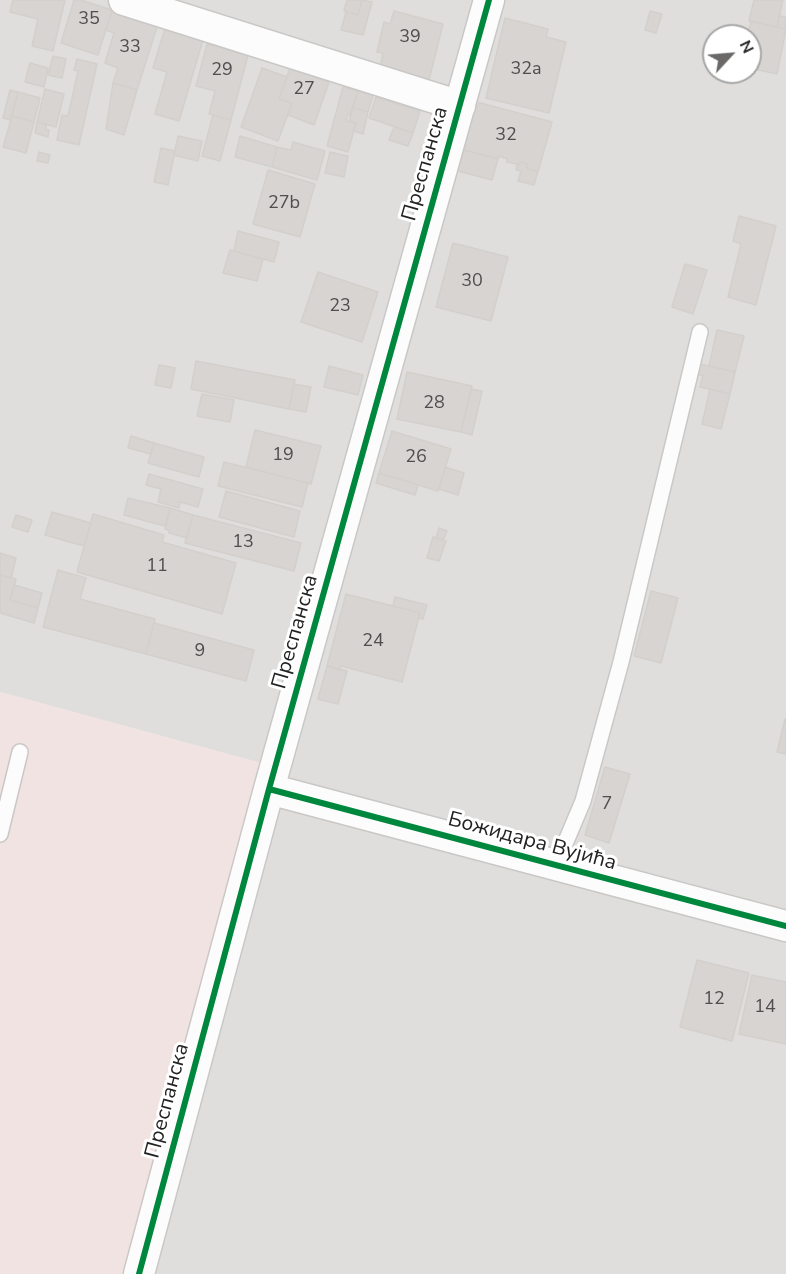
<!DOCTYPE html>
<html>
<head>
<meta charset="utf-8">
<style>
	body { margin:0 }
	#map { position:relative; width:786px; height:1274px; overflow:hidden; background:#f0eeeb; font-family:"Nunito Sans",sans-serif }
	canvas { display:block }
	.north { position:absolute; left:702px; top:24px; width:60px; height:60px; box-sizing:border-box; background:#fff; border:2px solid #a7a7a7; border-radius:50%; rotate:64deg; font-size:16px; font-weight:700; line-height:24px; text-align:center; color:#222 }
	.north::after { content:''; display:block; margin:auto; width:21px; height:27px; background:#6a6968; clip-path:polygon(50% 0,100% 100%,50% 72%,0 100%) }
</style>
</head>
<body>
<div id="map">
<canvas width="786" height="1274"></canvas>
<div class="north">N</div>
</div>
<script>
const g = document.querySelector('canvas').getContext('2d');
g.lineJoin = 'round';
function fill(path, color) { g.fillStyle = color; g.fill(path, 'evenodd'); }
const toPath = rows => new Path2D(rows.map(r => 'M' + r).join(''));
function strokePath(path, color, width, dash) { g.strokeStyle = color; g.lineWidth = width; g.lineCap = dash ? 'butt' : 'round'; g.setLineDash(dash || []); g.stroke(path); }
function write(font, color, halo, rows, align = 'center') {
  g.font = font + ' "Nunito Sans",sans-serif'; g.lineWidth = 6; g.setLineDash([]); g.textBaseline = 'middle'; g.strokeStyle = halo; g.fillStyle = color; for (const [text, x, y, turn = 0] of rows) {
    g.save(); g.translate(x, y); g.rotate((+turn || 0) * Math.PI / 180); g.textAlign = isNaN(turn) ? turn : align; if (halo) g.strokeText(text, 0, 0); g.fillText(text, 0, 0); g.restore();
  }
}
const residential = toPath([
	[0,0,786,0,786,1274,132,1274,268,765,0,692],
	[714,36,750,36,750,72,714,72]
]);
const commercial = toPath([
	[0,692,268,765,132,1274,0,1274]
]);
const building = toPath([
	[13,0,65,0,53,51,32,46,38,19,10,12,13,0],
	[74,0,81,0,112,10,98,55,61,43,74,0],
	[347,0,362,0,358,15,344,11,347,0],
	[362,0,372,2,363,35,341,30,346,12,358,15,362,0],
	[754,0,783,0,777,27,749,21,754,0],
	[112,10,158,24,137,90,113,83,118,68,105,63,114,33,106,30,112,10],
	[394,11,443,24,429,80,380,68,383,53,377,52,384,22,390,24,394,11],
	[650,11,662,14,656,33,645,30,650,11],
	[779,16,786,17,786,29,777,27,779,16],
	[505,18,548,29,546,37,566,42,549,113,486,98,505,18],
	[751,21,786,29,777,74,750,68,750,36,748,36,751,21],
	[165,28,203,40,179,121,155,114,167,72,153,68,165,28],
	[207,44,248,55,231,120,209,114,215,91,196,86,207,44],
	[53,56,66,59,62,78,48,75,53,56],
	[77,59,97,64,79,145,57,140,62,115,68,116,78,71,74,70,77,59],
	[30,63,48,68,44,87,25,82,30,63],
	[262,68,287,77,279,99,292,103,278,141,241,127,262,68],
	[290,68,329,82,314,125,288,115,292,103,279,99,290,68],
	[113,83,137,90,124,135,106,129,113,83],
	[343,87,358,91,350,115,348,114,346,121,356,123,348,152,327,146,343,87],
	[45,89,64,94,56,127,37,122,45,89],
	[10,90,18,92,10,120,3,118,10,90],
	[358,91,373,95,368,112,353,108,358,91],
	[18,92,40,98,34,122,12,116,18,92],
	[376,97,420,111,413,133,369,118,376,97],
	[473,101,552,122,538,172,527,169,528,164,520,162,519,165,517,164,507,162,507,159,499,156,498,159,461,149,473,101],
	[353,108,368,112,363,134,353,131,356,123,349,121,353,108],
	[213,115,231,120,220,161,202,156,213,115],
	[12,116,34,122,26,153,3,147,12,116],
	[37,122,47,124,45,129,49,130,48,137,35,133,37,122],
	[394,127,413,133,408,146,389,140,394,127],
	[178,136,202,141,198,161,174,155,178,136],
	[240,136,277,147,272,167,235,157,240,136],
	[293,142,325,151,317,180,272,167,277,147,291,150,293,142],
	[161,148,175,151,168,185,154,182,161,148],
	[456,148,498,159,492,180,450,169,456,148],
	[39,152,50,155,48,163,37,161,39,152],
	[330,152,348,156,344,177,325,173,330,152],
	[520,162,528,164,527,169,538,171,534,185,518,181,521,171,516,170,517,164,519,165,520,162],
	[268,170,315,184,300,237,253,224,268,170],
	[739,216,776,226,756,305,728,297,741,244,733,241,739,216],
	[238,231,279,242,274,262,234,251,238,231],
	[453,243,508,257,491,321,436,307,453,243],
	[230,250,263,259,257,281,223,273,230,250],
	[685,264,707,270,693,314,672,307,685,264],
	[318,272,378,292,362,342,301,322,318,272],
	[717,330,744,336,735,372,709,366,717,330],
	[196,361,295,380,289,409,191,389,196,361],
	[700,364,735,372,730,394,700,387,703,375,698,375,700,364],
	[159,365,175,368,171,388,155,385,159,365],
	[329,366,363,375,358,395,324,387,329,366],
	[407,372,472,386,461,432,397,419,407,372],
	[294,384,311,387,306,412,289,409,294,384],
	[471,389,482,391,472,435,461,432,471,389],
	[710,389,730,394,721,429,702,424,710,389],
	[202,394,234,400,230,422,197,416,202,394],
	[255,430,321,446,311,484,246,467,255,430],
	[392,431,451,449,438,491,379,473,392,431],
	[131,436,154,443,151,454,128,448,131,436],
	[154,443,204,457,199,477,148,463,154,443],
	[224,462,308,483,302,507,218,486,224,462],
	[445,467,464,473,458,495,439,489,445,467],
	[379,473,418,485,415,495,376,483,379,473],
	[149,474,203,489,198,507,180,502,179,508,158,502,161,489,146,485,149,474],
	[226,491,300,511,294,537,219,517,226,491],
	[128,498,170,508,165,526,124,515,128,498],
	[170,508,193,515,187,538,169,533,169,530,165,529,170,508],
	[52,512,91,523,84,546,45,535,52,512],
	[93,514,164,535,162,542,236,563,222,614,77,572,93,514],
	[16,515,32,520,28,532,12,527,16,515],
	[193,515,301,543,294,571,185,543,193,515],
	[439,528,447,531,443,540,436,538,439,528],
	[433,537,446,541,439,561,427,558,433,537],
	[0,553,16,558,11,578,0,575,0,553],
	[58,570,86,578,80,599,155,619,146,654,43,627,58,570],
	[0,575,16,579,10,600,38,608,34,623,0,613,0,575],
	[14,585,42,593,38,608,10,600,14,585],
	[651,591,678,598,661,663,634,656,651,591],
	[346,594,420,613,402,682,341,666,340,670,327,666,346,594],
	[395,597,427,605,423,619,418,618,420,613,393,606,395,597],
	[154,623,254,650,246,681,146,654,154,623],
	[327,666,347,671,338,704,318,699,327,666],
	[785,719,786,719,786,754,777,752,785,719],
	[605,767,630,774,609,843,585,835,605,767],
	[697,960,749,973,732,1041,680,1027,697,960],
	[752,975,786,982,786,1044,739,1034,752,975]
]);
const service = toPath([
	[0,834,20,752],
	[556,865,583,801,621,662,700,332]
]);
const minor = toPath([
	[124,0,460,106],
	[269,789,786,926],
	[139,1274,269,789,489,0]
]);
const cycleway = toPath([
	[269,789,786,926],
	[139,1274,269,789,489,0]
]);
const numberNames = [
	["35",89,20],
	["39",410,38],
	["33",130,48],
	["32a",526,70],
	["29",222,71],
	["27",304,90],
	["32",506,136],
	["27b",284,204],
	["30",472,282],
	["23",340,307],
	["28",434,404],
	["19",283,456],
	["26",416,458],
	["13",243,543],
	["11",157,567],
	["24",373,642],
	["9",200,652],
	["7",607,805],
	["12",714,1000],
	["14",765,1008]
];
const streetNames = [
	["Преспанска",426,164,-74],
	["Преспанска",296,632,-74],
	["Божидара Вујића",532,842,15],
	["Преспанска",168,1101,-75]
];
fill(residential, '#dfdedc');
fill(commercial, '#f1e3e1');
fill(building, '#d7d4d2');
strokePath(building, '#d3d0cc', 1.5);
strokePath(service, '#c9c8c7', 18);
strokePath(minor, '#c9c8c7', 33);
strokePath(service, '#fdfcfc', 15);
strokePath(minor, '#fdfcfc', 30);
strokePath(cycleway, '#00873e', 6);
write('18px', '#4f4e4e', null, numberNames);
write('21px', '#222', '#fff', streetNames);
</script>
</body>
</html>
